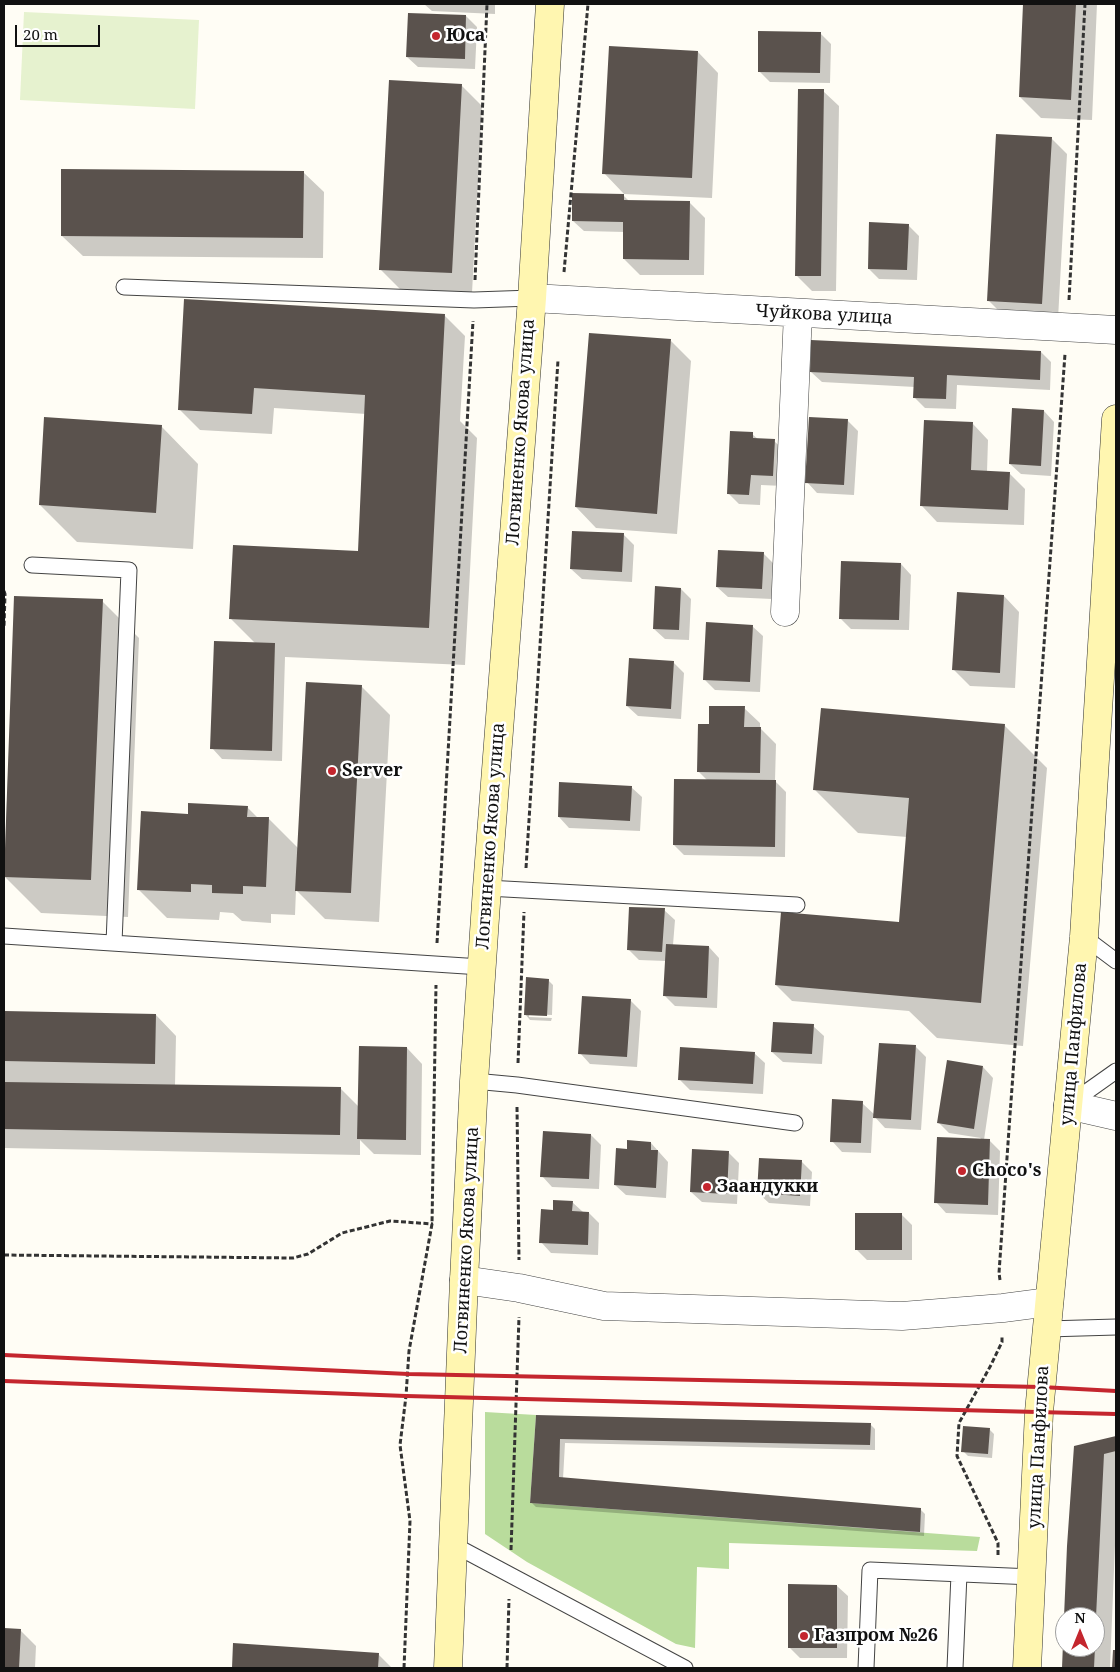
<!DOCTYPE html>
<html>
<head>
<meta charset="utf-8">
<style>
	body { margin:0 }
	#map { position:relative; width:1120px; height:1672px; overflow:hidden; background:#fffdf5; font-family:"Noto Serif",serif }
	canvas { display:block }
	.frame { position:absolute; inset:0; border:5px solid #111; pointer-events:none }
	.north { position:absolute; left:1055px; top:1607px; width:50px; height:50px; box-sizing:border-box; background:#fff; border:1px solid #a0a0a0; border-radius:50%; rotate:0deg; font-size:14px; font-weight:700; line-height:20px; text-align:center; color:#111 }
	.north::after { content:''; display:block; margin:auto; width:18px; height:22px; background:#c4262e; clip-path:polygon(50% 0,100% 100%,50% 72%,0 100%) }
	.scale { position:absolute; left:15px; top:25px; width:85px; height:22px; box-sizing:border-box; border:2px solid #111; border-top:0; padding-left:6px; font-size:15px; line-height:18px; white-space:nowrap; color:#111; -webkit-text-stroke:4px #fff; paint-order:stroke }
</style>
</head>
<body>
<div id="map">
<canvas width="1120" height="1672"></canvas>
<div class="frame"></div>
<div class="north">N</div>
<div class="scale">20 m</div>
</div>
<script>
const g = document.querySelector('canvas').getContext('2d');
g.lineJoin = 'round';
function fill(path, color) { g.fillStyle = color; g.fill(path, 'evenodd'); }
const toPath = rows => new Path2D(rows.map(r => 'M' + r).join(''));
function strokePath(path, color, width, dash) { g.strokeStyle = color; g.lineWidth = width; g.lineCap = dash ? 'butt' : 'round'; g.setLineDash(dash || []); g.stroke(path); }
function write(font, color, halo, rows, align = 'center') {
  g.font = font + ' "Noto Serif",serif'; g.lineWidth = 5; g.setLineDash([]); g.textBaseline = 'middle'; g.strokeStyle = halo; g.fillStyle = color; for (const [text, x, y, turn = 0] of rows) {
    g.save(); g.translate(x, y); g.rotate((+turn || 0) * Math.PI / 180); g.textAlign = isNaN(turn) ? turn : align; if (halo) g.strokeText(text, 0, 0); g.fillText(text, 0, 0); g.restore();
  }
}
const forest = toPath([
	[485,1412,536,1415,530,1503,980,1537,977,1551,729,1543,729,1569,697,1567,695,1648,676,1644,527,1562,485,1534]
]);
const pitch = toPath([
	[24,12,199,20,195,109,20,100]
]);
const shadow = toPath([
	[424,4,495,4,495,14,432,11],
	[1025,4,1097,4,1092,120,1041,118,1020,97],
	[466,16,477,27,475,69,418,67,407,57],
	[820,33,831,44,830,83,770,82,759,71],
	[698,52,718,73,712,198,624,194,604,173],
	[461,85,482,106,472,293,401,290,380,269],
	[823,91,839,106,836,291,812,291,796,275],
	[1051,138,1067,154,1058,319,1004,316,988,300],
	[303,172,324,192,323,258,83,256,62,236],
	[623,195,629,201,689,202,705,218,704,275,640,275,624,259,625,232,584,231,573,221],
	[908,225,919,236,917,280,879,279,869,269],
	[444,315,465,336,460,421,477,438,465,665,285,657,282,761,222,759,212,748,256,644,231,619,359,552,366,414,274,408,272,434,200,430,179,409],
	[671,341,691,361,677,534,596,528,576,507],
	[1041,352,1051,362,1050,390,957,385,956,409,925,408,915,398,915,387,822,382,811,372],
	[1044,411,1054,422,1051,476,1021,474,1010,464],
	[847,420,858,431,854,495,817,493,807,482],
	[973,424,988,440,987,472,1009,473,1025,489,1024,525,937,522,922,506],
	[161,426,198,464,193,549,77,542,40,505],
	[752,434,759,440,774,441,785,451,783,486,761,485,760,505,739,504,728,493],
	[623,534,634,545,632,582,582,579,571,569],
	[763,553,774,564,772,599,728,597,717,587],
	[901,564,911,575,909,630,851,629,840,618],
	[681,589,691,599,689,640,665,639,654,629],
	[1004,596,1019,612,1015,688,970,686,954,670],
	[15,597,102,601,139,638,128,917,41,913,4,876],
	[752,626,763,636,760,692,715,690,705,680],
	[673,662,684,673,681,719,638,716,627,706],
	[361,686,390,715,379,922,325,919,296,890,295,915,271,914,271,923,242,921,233,913,220,912,219,920,167,918,138,889,189,815,247,807,258,818,269,819,298,848],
	[744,708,760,723,760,728,776,744,775,781,786,792,785,857,684,855,674,845,707,780,698,771,710,725],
	[1004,725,1047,768,1023,1046,937,1038,909,1011,792,1001,776,985,900,923,907,837,858,833,815,790],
	[631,787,642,797,640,831,569,828,559,817],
	[664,910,675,920,673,945,709,947,719,958,717,1008,675,1006,664,995,666,961,639,960,628,949],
	[548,980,553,985,552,1015,529,1014,529,1017,552,1018,551,1021,530,1020,525,1014],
	[630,1000,641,1011,637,1067,590,1064,580,1053],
	[4,1013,156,1015,176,1036,175,1086,340,1088,359,1107,407,1048,422,1064,421,1155,374,1154,360,1140,360,1155,4,1148],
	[813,1026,824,1036,822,1064,783,1062,772,1052],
	[916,1047,926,1057,921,1130,885,1128,873,1115,871,1153,842,1152,832,1141,862,1103,875,1115],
	[754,1053,765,1063,763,1094,690,1090,680,1080],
	[983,1067,993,1078,984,1140,989,1140,1000,1151,998,1215,946,1213,936,1202,981,1138,949,1133,938,1122],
	[591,1135,601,1145,599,1189,552,1187,542,1176],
	[651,1143,668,1162,666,1198,626,1195,615,1185,628,1150],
	[728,1152,739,1163,737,1204,702,1202,691,1192],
	[802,1162,812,1172,810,1206,769,1203,758,1193],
	[572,1202,583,1212,589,1213,599,1223,598,1255,551,1253,541,1242,554,1211],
	[902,1215,912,1225,912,1260,867,1260,857,1250],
	[537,1416,870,1424,875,1429,875,1450,565,1443,563,1479,920,1509,925,1514,924,1536,536,1507,531,1502],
	[989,1429,994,1434,992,1458,968,1456,963,1451],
	[1116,1438,1116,1521,1110,1668,1064,1668,1065,1634,1065,1647,1095,1647,1095,1617,1066,1617,1075,1447],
	[837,1586,848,1596,847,1658,800,1658,789,1647],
	[4,1629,20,1630,36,1646,35,1668,4,1668],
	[234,1644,378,1654,392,1668,233,1668]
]);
const building = toPath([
	[1023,4,1076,4,1071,100,1019,97],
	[408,13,466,15,465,59,406,57],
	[758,31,821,32,820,73,758,72],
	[609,46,698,51,692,178,602,174],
	[389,80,462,84,452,273,379,270],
	[798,89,824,89,821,276,795,276],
	[996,134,1052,137,1042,304,987,301],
	[61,169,304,171,303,238,61,236],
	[572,193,624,194,624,200,690,201,689,260,623,259,623,222,572,221],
	[869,222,909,224,907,270,868,269],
	[184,299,445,314,429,628,229,619,233,545,358,551,365,395,254,388,252,414,178,410],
	[589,333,671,339,657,514,575,507],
	[811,340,1041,351,1040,380,947,375,946,399,913,398,914,377,810,372],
	[1012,408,1044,410,1041,466,1009,464],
	[44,417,162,425,156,513,39,505],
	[809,417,848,419,844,485,805,483],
	[924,420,973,422,971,470,1010,472,1008,510,920,506],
	[730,431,753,432,753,438,775,439,773,476,751,475,749,495,727,494],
	[572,531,624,533,622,572,570,569],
	[718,550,764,552,762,589,716,587],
	[841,561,901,563,899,620,839,619],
	[655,586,681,588,679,630,653,629],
	[957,592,1004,595,1000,673,952,670],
	[14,596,103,599,91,880,4,877],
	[706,622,753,625,750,682,703,680],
	[214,641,275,643,272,751,210,749],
	[629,658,674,661,671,709,626,706],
	[306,682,362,685,351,893,295,891],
	[709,706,745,706,744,727,761,727,760,773,697,772,698,724,709,724],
	[821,708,1005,724,981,1003,775,985,781,912,899,922,909,798,813,790],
	[674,779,776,780,775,847,673,845],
	[559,782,632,786,630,821,558,817],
	[188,803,248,806,247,817,269,817,266,887,243,886,243,894,212,893,212,885,191,884,191,892,137,890,141,811,188,814],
	[629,907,665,908,662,952,627,950],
	[666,944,709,946,707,998,663,996],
	[526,977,549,979,547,1016,524,1015],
	[582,996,631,999,627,1057,578,1054],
	[4,1011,156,1014,155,1064,4,1061],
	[773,1022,814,1024,812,1054,771,1052],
	[879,1043,916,1045,911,1120,873,1118],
	[359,1046,407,1047,406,1140,357,1139],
	[680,1047,755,1052,753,1084,678,1080],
	[947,1060,983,1066,974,1129,937,1123],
	[4,1082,341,1087,340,1135,4,1129],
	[832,1099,863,1101,861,1143,830,1142],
	[543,1131,591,1134,589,1179,540,1177],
	[937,1137,990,1139,988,1205,934,1203],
	[627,1140,651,1142,651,1150,658,1150,656,1188,614,1185,616,1148,627,1149],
	[692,1149,729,1151,727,1194,690,1192],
	[759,1158,802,1160,800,1196,757,1193],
	[553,1200,573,1201,572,1211,589,1212,588,1245,539,1243,541,1209,553,1210],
	[855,1213,902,1213,902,1250,855,1250],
	[536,1415,871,1423,870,1445,560,1439,559,1477,921,1508,920,1532,530,1503],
	[963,1426,990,1428,988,1454,961,1452],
	[1116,1436,1116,1451,1104,1454,1096,1617,1064,1617,1067,1546,1074,1446],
	[788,1584,837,1585,837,1648,788,1648],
	[4,1628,21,1629,19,1668,4,1668],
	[233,1643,379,1653,378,1668,232,1668],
	[1063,1643,1065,1643,1065,1647,1095,1647,1094,1668,1062,1668],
	[1113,1650,1116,1650,1116,1668,1112,1668]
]);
const path = toPath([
	[564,272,588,4],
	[475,280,487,4],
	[1069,300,1085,4],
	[4,591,5,594,4,627],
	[526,868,558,360],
	[437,943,473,321],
	[518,1063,524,912],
	[517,1107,519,1260],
	[4,1255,293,1258,308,1254,342,1233,390,1221,433,1224],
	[1000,1280,999,1273,1009,1129,1065,354],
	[511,1550,519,1317],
	[998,1555,998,1543,957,1456,959,1423,991,1365,1002,1342,1002,1336],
	[404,1668,410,1521,400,1445,406,1396,409,1351,432,1224,436,985],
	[507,1668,509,1599]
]);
const lane = toPath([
	[124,287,474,300,532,298],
	[32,565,129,570,114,943],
	[487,888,797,905],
	[4,936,481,967],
	[1084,937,1116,961],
	[474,1081,517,1085,795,1123],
	[1068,1105,1116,1071],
	[1047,1329,1116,1327],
	[454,1545,685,1668],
	[866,1668,870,1570,1032,1577],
	[955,1668,959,1574]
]);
const street = toPath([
	[532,298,1116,330],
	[785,612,798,313],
	[1068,1105,1116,1116],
	[464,1280,519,1288,604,1306,902,1316,1003,1308,1049,1302]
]);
const secondary = toPath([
	[448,1668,464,1280,474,1081,487,888,532,298,550,4],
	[1027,1668,1039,1412,1084,937,1116,419]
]);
const rail = toPath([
	[4,1355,408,1374,1041,1387,1116,1391],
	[4,1381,406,1396,1116,1414]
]);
const markers = [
	[436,36,5,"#c4262e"],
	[332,771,5,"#c4262e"],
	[962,1171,5,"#c4262e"],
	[707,1187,5,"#c4262e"],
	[804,1636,5,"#c4262e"]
];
const poiNames = [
	["Юса",446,36],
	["Server",342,771],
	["Choco's",972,1171],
	["Заандукки",717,1187],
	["Газпром №26",814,1636]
];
const streetNames = [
	["Чуйкова улица",824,315,3],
	["Логвиненко Якова улица",521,432,-86],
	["Логвиненко Якова улица",491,836,-86],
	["улица Панфилова",1074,1044,-85],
	["Логвиненко Якова улица",467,1240,-87],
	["улица Панфилова",1039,1447,-87]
];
fill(forest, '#b9dc9c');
fill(pitch, '#e6f2cf');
fill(shadow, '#0003');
fill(building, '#5a524d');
strokePath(lane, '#444', 17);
strokePath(street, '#444', 29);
strokePath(secondary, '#333', 29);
strokePath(path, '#333', 3, [5, 2.5]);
strokePath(lane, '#fff', 15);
strokePath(street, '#fff', 28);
strokePath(secondary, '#fff6b0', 28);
strokePath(rail, '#c4262e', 4);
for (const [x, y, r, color] of markers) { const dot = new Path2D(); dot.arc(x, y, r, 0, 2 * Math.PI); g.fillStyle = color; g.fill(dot); strokePath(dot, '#fff', 2); }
write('bold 18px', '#111', '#fff', poiNames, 'left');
write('18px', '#111', '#fff', streetNames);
</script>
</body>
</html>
